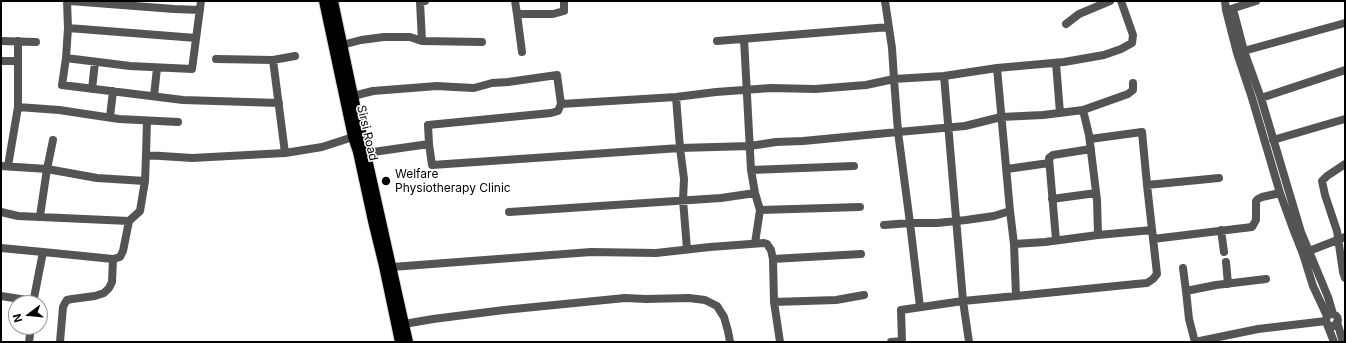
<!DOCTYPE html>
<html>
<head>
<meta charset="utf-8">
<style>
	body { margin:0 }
	#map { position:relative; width:1346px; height:343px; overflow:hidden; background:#fff; font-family:Inter,sans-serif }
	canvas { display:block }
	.frame { position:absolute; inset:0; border:2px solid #000; pointer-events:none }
	.north { position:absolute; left:8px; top:295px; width:40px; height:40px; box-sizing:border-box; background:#fff; border:1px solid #999; border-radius:50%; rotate:254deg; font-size:11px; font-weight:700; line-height:16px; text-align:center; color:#000 }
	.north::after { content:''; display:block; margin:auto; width:14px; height:18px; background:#000; clip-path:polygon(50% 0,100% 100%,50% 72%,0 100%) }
</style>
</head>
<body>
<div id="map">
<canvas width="1346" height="343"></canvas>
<div class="frame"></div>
<div class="north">N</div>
</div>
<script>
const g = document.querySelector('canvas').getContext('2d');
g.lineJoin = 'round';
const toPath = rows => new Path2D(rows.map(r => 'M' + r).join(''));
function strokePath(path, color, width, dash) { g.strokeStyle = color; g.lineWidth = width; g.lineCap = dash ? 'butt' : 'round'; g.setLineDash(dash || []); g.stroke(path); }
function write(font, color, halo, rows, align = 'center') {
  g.font = font + ' Inter,sans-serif'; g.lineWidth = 3; g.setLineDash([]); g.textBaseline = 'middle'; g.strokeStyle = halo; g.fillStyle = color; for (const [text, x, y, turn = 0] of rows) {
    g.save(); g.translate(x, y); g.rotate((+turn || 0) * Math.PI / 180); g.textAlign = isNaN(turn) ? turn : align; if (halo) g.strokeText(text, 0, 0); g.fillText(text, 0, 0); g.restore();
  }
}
const minor = toPath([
	[67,1,68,28,66,58,62,85,183,100,279,103],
	[70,1,174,9,200,10],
	[515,1,517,14,553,14,564,11,564,1],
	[885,1,892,48,894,79,944,76,997,68,1064,62,1104,55,1121,49,1132,43,1133,35,1121,1],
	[1225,1,1226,10,1237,53,1252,98,1280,193,1292,226,1303,254,1313,286,1327,316],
	[1233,9,1244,51,1261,98,1301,232,1328,297,1333,314],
	[1228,10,1256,1],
	[517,14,522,52],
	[1066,24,1079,14,1110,1],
	[68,28,196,38],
	[744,39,751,170,755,193],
	[1,41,36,42],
	[422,41,482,42],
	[717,41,889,27],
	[342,45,361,40,384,37,410,37,422,41,420,2,425,1],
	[1240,52,1345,23],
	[66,58,130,66,192,69,201,1],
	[216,59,273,60,285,153],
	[273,60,295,56],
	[1,61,18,61],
	[1056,63,1060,113],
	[997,68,1010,211,1014,244,1016,296,1136,284,1147,283,1153,279,1157,274,1156,265,1147,185,1219,178],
	[944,76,963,301,969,342],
	[92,89,95,62],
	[154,96,157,68],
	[353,96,373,91,437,86,454,87,474,88,492,83,508,82,557,75,561,104,558,111,551,113,428,125,429,144],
	[676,97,680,148,750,146,776,142,803,141,898,132,910,223,937,223,966,220,994,216,1010,211],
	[1261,98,1345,70],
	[561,104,676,97,716,92,771,88,815,89,866,85,894,79,898,132,965,126,1001,117,1043,115,1083,110,1128,94,1133,90,1133,83],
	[18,107,18,41],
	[110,117,113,91],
	[1090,139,1142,132,1147,185],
	[1273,140,1345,119],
	[366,153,429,144,432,165,680,148,684,179,683,200,687,249],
	[146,155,147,121],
	[1345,164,1327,176,1322,181,1325,195,1337,231,1343,272,1345,278],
	[1,166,47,169,97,178,145,181],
	[8,166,18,107,59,110,119,119,178,122],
	[1007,169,1049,163],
	[751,170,854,166],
	[1052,199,1096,193],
	[1,212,18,216,129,221],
	[509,212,721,198,755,193,760,210,860,207],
	[40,216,47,169,53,140],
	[884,225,910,223,920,307],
	[1221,230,1224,252],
	[1098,235,1152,230],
	[1153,239,1252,227,1256,220,1256,201,1258,199,1262,197,1280,193],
	[1056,240,1049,158,1053,155,1091,149],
	[755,243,760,210],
	[1014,244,1045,242,1098,235,1097,200,1089,135,1083,110],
	[1,248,43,252],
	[1309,251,1345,237],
	[773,259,861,254],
	[1226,262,1228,284],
	[392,267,591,252,656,253,710,247,764,243,767,244,771,250,773,259,774,302,780,342],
	[1183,268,1186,291],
	[1,296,33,301],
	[774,302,836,300,864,295],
	[33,303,43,252,113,259,120,257,123,251,129,221,140,211,145,181,146,155,192,158,285,153,322,147,353,137],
	'1326 320a6 6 0 1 1 12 0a6 6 0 1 1-12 0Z',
	[1337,322,1343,342],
	[404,324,433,319,504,310,625,298,646,299,689,298,705,300,717,306,724,317,728,331,730,342],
	[1327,324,1334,342],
	[29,342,31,327],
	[60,342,63,307,65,303,67,300,72,299,95,296,104,293,109,288,112,282,113,259],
	[891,342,902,341,901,310,963,301,1016,296],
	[1195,342,1189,319,1186,291,1216,285,1266,279],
	[1195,342,1258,329,1326,321]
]);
const major = toPath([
	[324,1,353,137,358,152,373,221,384,266,400,342],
	[333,1,353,96,408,342]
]);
const markers = [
	[386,181,5,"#000"]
];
const streetNames = [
	["Sirsi Road",367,133,77]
];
const poiNames = [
	["Welfare",395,174],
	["Physiotherapy Clinic",395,188]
];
strokePath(major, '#dbdbdb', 12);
strokePath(minor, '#545454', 8);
strokePath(major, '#000', 10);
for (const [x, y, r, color] of markers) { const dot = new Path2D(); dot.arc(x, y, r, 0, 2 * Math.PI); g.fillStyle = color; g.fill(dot); strokePath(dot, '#fff', 1.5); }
write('12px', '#000', '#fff', streetNames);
write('12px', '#000', '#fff', poiNames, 'left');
</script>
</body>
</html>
